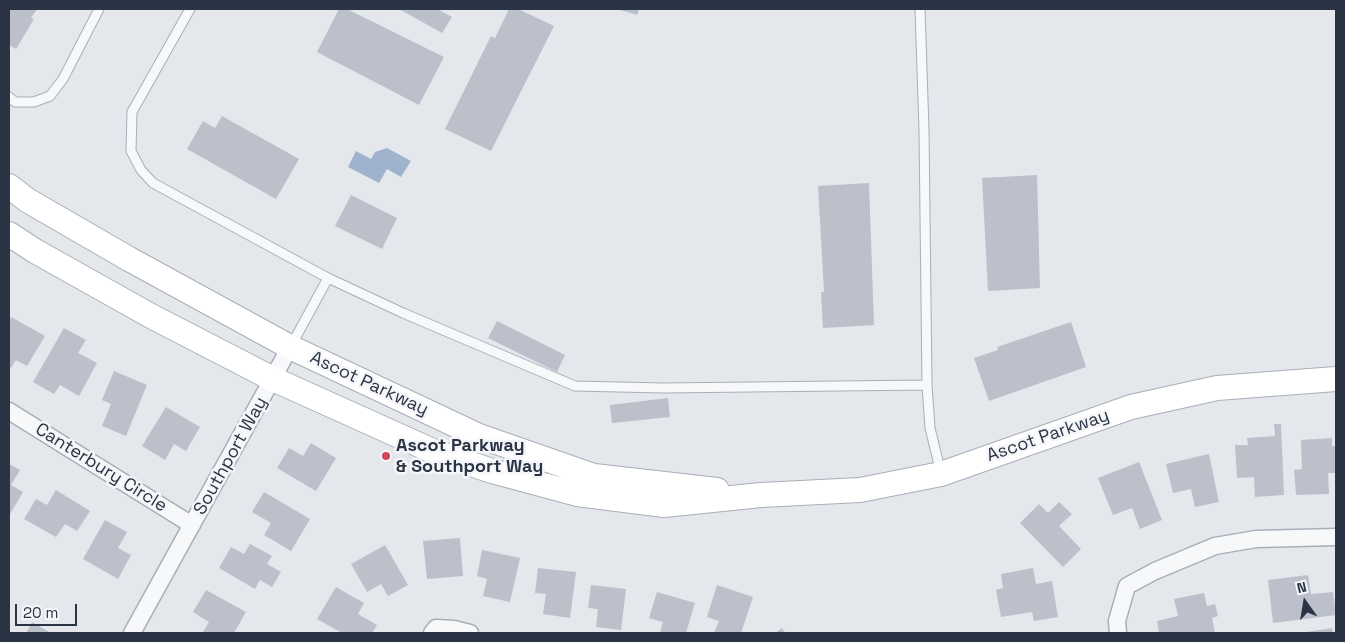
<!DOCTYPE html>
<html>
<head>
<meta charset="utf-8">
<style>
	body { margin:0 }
	#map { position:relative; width:1345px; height:642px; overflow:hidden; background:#e4e7ec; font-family:"Space Grotesk",sans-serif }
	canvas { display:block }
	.frame { position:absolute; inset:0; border:10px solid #2b3445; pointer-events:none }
	.north { position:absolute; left:1280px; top:577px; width:50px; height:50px; -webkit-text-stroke:4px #f4f6f9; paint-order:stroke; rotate:347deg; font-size:14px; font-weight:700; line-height:20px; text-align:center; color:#2b3445 }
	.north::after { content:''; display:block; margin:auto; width:18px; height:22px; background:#2b3445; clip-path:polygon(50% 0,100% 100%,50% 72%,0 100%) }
	.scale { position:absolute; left:15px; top:604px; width:62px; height:22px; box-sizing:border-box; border:2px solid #2b3445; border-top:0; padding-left:6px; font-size:15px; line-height:18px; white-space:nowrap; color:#2b3445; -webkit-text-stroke:4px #f4f6f9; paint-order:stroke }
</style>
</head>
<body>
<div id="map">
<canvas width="1345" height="642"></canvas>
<div class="frame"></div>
<div class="north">N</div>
<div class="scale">20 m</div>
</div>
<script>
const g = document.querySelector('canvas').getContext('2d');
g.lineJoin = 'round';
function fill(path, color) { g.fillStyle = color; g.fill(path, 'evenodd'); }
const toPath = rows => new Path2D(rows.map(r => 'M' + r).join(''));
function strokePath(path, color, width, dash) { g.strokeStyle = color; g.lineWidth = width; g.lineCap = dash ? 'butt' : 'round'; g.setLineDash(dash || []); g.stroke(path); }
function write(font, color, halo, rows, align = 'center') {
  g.font = font + ' "Space Grotesk",sans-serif'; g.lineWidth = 5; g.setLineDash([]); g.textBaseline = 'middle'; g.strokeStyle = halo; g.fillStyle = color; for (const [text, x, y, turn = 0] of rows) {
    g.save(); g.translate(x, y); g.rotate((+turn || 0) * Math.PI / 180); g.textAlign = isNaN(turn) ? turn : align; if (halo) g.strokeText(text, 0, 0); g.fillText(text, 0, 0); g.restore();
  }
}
const water = toPath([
	[387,148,411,161,401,177,387,169,379,183,348,167,356,151,371,159,375,152]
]);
const building = toPath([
	[9,9,37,9,31,18,34,19,16,49,9,45],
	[339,9,347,9,444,57,419,105,317,52],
	[399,9,437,9,452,17,442,33],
	[509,9,518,9,554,26,491,151,445,129,491,36,495,38],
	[617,9,639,9,637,15],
	[222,116,299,159,276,199,187,149,203,121,215,128],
	[1037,175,1040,288,988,291,982,178],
	[869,183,874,325,823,328,821,292,824,292,818,186],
	[351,195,397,218,382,249,335,226],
	[11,317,45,336,27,366,16,360,11,368,9,367,9,321],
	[497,321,565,355,557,372,488,338],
	[1071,322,1086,367,989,401,974,358,998,350,997,347],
	[64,328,86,340,78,353,97,363,79,396,60,385,54,394,33,382],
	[114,371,147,385,126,436,102,426,111,404,102,400],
	[668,398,670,417,612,423,610,405],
	[166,407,200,427,186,451,174,444,165,460,142,446],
	[1274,424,1281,424,1284,495,1255,497,1254,477,1237,478,1235,445,1248,445,1247,438,1275,436],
	[1332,438,1332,446,1336,446,1336,473,1328,473,1329,494,1296,495,1294,470,1302,469,1301,440],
	[311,443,336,458,316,491,277,468,289,448,303,456],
	[1209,454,1219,502,1195,507,1191,489,1173,493,1166,464],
	[1139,462,1162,520,1140,529,1132,508,1113,515,1098,478],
	[9,464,20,470,11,485,23,492,9,516],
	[56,490,90,511,77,531,65,524,56,537,24,519,36,499,47,505],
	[264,492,310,519,291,551,264,535,271,523,252,512],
	[1059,502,1072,514,1059,526,1081,549,1063,567,1020,523,1039,504,1048,513],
	[105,520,127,532,118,548,131,555,118,579,83,559],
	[460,538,463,576,427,579,423,541],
	[250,544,272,556,267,564,281,572,272,587,260,580,255,589,219,568,231,547,244,554],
	[385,545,408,585,388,596,381,584,367,592,351,564],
	[482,550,520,558,510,602,483,596,487,579,477,576],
	[538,568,576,572,570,618,543,614,546,594,535,593],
	[1033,568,1036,584,1052,581,1058,617,1034,621,1032,612,1001,617,996,590,1003,588,1001,574],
	[1308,575,1311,594,1333,592,1336,615,1273,623,1268,580],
	[591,585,626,589,621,630,596,627,598,609,588,608],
	[717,585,753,597,741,633,714,633,719,621,707,617],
	[336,587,364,603,358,614,377,625,372,633,342,633,317,619],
	[206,590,246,612,234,633,203,632,209,622,193,612],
	[657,592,695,603,686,633,660,633,663,622,649,618],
	[1204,593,1207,606,1215,604,1218,616,1212,618,1215,633,1159,633,1157,621,1178,616,1174,599],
	[32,622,51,633,26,633],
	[782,628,785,633,775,633],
	[1332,628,1333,633,1307,633,1306,632]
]);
const lane = toPath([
	[190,9,132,112,131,151,141,170,153,183,328,278,403,313,575,386,663,388,927,385],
	[920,9,924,130,927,385,930,428,941,473],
	[9,97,15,102,34,102,50,96,63,79,99,9],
	[291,346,328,278]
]);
const street = toPath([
	[9,411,192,525],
	[132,633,290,347],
	[432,633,436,628,454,629,470,633],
	[1118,633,1117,621,1127,586,1155,571,1215,546,1256,539,1336,537]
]);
const secondary = toPath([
	[9,186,27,200,129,259,290,347,479,436,594,476,717,490],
	[9,234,35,251,151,316,273,379,435,452,492,471,577,494,664,505,761,495,860,490,941,474,1131,407,1217,388,1336,379]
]);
const markers = [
	[386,456,5,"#d1495b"]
];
const streetNames = [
	["Ascot Parkway",369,384,25],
	["Ascot Parkway",1048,436,-19],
	["Southport Way",231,456,-61],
	["Canterbury Circle",101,468,32]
];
const poiNames = [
	["Ascot Parkway",396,446],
	["& Southport Way",396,467]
];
fill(water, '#9fb4cc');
fill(building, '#bbc0ca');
strokePath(lane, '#a9aeb7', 11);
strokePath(street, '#a9aeb7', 19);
strokePath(secondary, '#a9aeb7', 26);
strokePath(lane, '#f7f8fa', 9);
strokePath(street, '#f7f8fa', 16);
strokePath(secondary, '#fff', 24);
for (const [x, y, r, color] of markers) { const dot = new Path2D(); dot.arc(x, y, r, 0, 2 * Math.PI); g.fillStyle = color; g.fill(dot); strokePath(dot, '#f4f6f9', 2); }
write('18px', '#2b3445', '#f4f6f9', streetNames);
write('bold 18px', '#2b3445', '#f4f6f9', poiNames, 'left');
</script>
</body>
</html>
